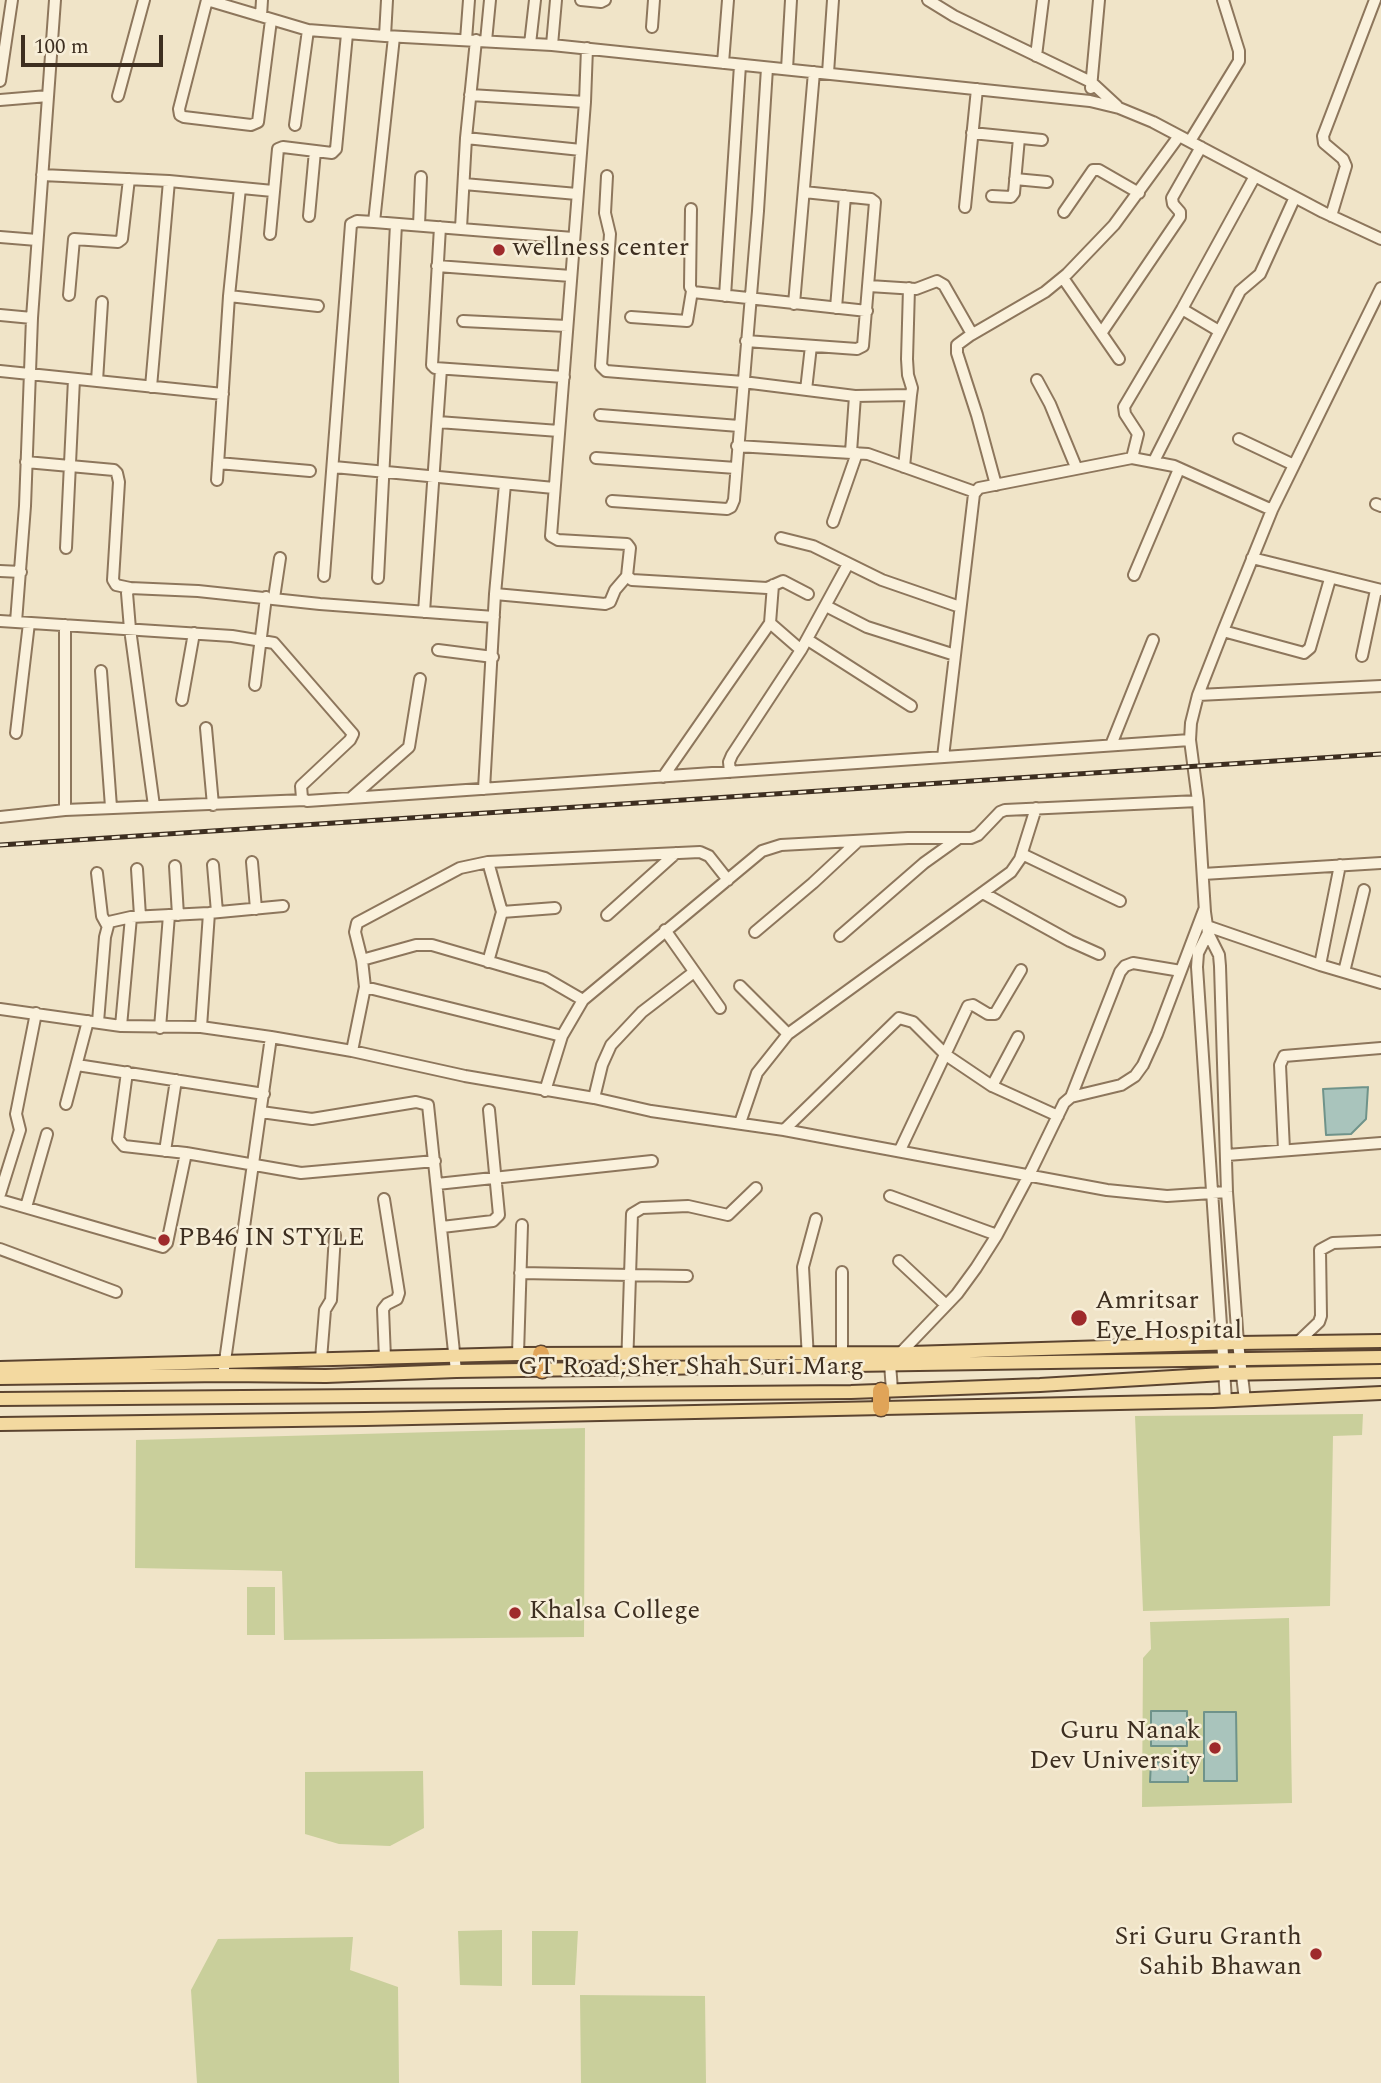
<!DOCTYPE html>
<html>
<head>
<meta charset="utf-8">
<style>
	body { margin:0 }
	#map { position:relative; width:1381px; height:2083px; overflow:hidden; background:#f0e4c8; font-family:Spectral,serif }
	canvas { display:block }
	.scale { position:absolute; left:21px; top:35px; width:142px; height:32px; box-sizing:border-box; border:4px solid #3d2e20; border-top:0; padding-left:9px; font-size:21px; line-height:24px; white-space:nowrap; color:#3d2e20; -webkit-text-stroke:5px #f7eed8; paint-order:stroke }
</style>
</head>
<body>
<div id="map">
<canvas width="1381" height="2083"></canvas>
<div class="scale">100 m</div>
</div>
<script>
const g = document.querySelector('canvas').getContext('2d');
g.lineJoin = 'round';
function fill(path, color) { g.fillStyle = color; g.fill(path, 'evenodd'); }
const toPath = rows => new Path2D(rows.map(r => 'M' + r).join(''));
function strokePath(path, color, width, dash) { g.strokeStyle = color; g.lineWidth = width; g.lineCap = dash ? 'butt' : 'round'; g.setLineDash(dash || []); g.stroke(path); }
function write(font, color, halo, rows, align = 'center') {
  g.font = font + ' Spectral,serif'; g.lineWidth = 5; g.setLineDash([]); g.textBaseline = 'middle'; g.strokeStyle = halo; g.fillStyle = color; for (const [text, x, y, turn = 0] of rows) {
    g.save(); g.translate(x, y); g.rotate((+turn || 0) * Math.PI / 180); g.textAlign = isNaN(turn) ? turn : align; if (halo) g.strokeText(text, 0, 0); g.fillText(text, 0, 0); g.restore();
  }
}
const green = toPath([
	[1363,1414,1362,1435,1333,1436,1330,1606,1143,1611,1135,1416],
	[585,1428,584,1637,284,1640,282,1571,135,1568,136,1440],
	[247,1587,275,1587,275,1635,247,1635],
	[1289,1618,1292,1803,1142,1807,1143,1658,1151,1649,1150,1622],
	[423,1771,424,1828,390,1846,339,1844,305,1834,305,1772],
	[502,1930,502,1986,460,1985,458,1931],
	[532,1931,578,1931,575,1985,532,1985],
	[353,1937,350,1970,398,1987,399,2083,197,2083,191,1990,218,1939],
	[580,1995,705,1996,706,2083,581,2083]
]);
const water = toPath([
	[1368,1087,1366,1119,1351,1134,1326,1135,1323,1089,1368,1087],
	[1151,1711,1187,1711,1187,1746,1151,1746,1151,1711],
	[1204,1712,1236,1712,1237,1781,1204,1781,1204,1712],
	[1151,1762,1188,1763,1188,1782,1150,1782,1151,1762]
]);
const minor = toPath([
	[207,0,308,30,385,36,552,45,1090,101,1119,108,1153,122,1323,212,1381,239],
	[207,0,179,109,180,115,184,117,251,125,258,122,271,20],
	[581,0,601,2,605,0],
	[928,0,954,16,1091,82,1117,106],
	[261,16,262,0],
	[652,27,654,0],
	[385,36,387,0],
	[466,40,469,0],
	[486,41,490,0],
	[530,44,535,0],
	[552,45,556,0],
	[587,48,585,102,551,536,558,540,627,544,630,548,627,576,632,580,767,588,783,581,808,594],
	[1036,56,1043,0],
	[723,63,728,0],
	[787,69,791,0],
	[828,73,833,0],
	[0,81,12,0],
	[1091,88,1099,0],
	[470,95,585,102],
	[118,96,144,0],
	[0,100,48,96],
	[295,125,308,30],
	[972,133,1042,140],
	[466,138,581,150],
	[1190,141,1239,61,1239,51,1223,0],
	[42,175,169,181,273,191],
	[607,176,605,213,610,234,601,366,606,371,743,382,855,396,911,395,912,388,908,375,907,359,909,288],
	[1015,179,1047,182],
	[464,184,577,194],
	[992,196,1011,197,1014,193,1019,138],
	[965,207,977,89],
	[691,209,690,287,693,292,867,311],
	[1064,212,1093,170,1099,170,1139,193],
	[309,216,315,151],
	[1331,216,1346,166,1343,159,1324,143,1323,136,1375,0],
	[374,222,394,37],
	[419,225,421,177],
	[440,227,432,365,435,368,564,377],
	[461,228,466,138,476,40],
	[270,234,278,149,283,147,332,153,336,149,347,34],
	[0,237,37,240],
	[437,266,571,276],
	[1063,278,1119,359],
	[869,286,916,289,937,281,944,285,972,334,957,345,957,353,977,415,996,485],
	[69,295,74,239,118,242,122,239,129,179],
	[229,296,318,306],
	[725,296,740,65],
	[794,304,814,72],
	[836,308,845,196],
	[1182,309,1219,331],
	[0,315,32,318],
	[631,317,687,321,692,291],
	[463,321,567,326],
	[1102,332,1180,217,1180,212,1173,204,1172,198,1201,147],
	[971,335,1045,292,1067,274,1114,225,1179,136],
	[746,341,857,349,863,346,875,202,871,199,804,192],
	[0,371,223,394],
	[1037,380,1050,404,1076,467],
	[97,381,102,302],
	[151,387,169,181],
	[806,390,811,346],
	[600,415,739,426],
	[438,422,559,431],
	[1239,439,1294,465],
	[737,446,868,454,975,492],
	[851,452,855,396],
	[596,458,736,468],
	[1132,458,1138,434,1125,414,1124,407,1182,309,1255,176],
	[1154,461,1240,291,1260,274,1295,197],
	[26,462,114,470,117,473,119,482,113,580,116,585,130,588],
	[218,463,310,471],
	[334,467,554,488],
	[904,467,911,395],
	[217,480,229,296,240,188],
	[612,501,727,509,731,507,734,500,758,211,767,68],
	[1376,504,1381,506],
	[833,522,857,453],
	[781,538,813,546,882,580,960,607],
	[66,548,74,379],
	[1252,558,1381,590],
	[0,571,21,572],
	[1134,575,1179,469],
	[324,576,351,224,357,221,374,222,573,238],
	[378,578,396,224],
	[773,585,770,623,801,650],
	[495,594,605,604,610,602,615,590,627,576],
	[274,598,280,558],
	[826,606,867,627,955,655],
	[424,612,441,369],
	[0,621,232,636,274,643,353,734,350,740,301,786,302,798,307,801,1190,740],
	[16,622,25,506,32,318,55,0],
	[1223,631,1304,653,1310,648,1330,579],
	[808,640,911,706],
	[438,650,493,657],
	[1362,656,1376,590],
	[101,671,111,807],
	[255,685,266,597],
	[1198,695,1381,686],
	[182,700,194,633],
	[206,728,213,805],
	[16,733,29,623],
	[1111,745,1153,640],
	[943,757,974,494,979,488,1132,458,1174,466,1272,510],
	[730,772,729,762,732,755,801,650,848,564],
	[663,777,770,623],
	[484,789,495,594,505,484],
	[351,798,409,747,420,679],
	[154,806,130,629,127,593,130,588,198,591,320,604,494,617],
	[65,810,65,625],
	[0,817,65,810,305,800],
	[1022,854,1120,901],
	[252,862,256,909],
	[488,862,502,912,488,962],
	[213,865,217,912],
	[175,866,178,915],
	[137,869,140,916],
	[97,873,102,916,107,925],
	[1203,874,1381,863],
	[983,893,1070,941,1099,954],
	[502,912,555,908],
	[607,915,676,853],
	[1207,926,1320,965,1381,983],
	[665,930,720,1008],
	[755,932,813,883,857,842],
	[1208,933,1198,953,1197,967,1226,1400],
	[840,936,924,863,959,838],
	[362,960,416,945,432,945,545,978,583,1000],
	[1320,965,1340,865],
	[1344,972,1364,890],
	[740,986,788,1034],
	[365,987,562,1036],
	[0,1009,121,1026,201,1027,271,1037,352,1051,465,1076,594,1098,651,1111,784,1130,1107,1190,1167,1196,1227,1192],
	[98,1022,105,937,109,922,131,917,209,913,283,906],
	[121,1026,131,917],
	[201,1027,209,913],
	[160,1028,169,915],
	[352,1051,365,987,362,960,355,932,357,923,460,868,488,862,700,852,709,856,728,880],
	[77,1065,264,1094],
	[127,1072,118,1139,124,1146,186,1153,301,1173,435,1161],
	[992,1086,1018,1037],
	[545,1091,562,1036,583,1000,762,851,781,845,908,838,971,838,978,835,1000,812,1005,810,1198,801],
	[1071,1097,1120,972,1125,966,1133,963,1181,971],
	[594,1098,602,1065,611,1045,642,1012,694,972],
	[66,1104,88,1021],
	[261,1112,312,1119,416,1102,428,1105,456,1371],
	[740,1123,757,1073,788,1034,1011,872,1020,859,1036,808],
	[784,1130,899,1018,913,1022,946,1055,992,1086,1058,1116],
	[900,1150,968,1006,973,1005,988,1014,995,1014,1021,970],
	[1284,1150,1280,1065,1284,1056,1381,1048],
	[165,1151,176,1080],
	[1227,1155,1381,1143],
	[437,1184,652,1161],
	[0,1194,20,1130,16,1114,36,1013],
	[890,1196,997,1235],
	[384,1199,399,1293,397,1299,387,1304,383,1309,385,1358],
	[0,1200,163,1247,167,1243,186,1153],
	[26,1207,47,1134],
	[442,1227,493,1221,499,1215,489,1110],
	[0,1249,116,1292],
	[899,1261,946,1305],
	[520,1273,687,1276],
	[1298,1342,1319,1322,1321,1316,1320,1250,1333,1243,1381,1241],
	[842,1352,842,1272],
	[518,1354,522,1225],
	[321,1359,325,1310,331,1300,335,1235],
	[808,1359,803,1267,816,1219],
	[224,1368,271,1037],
	[627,1368,632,1214,642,1208,688,1206,728,1215,756,1188],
	[892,1390,890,1364,957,1294,976,1268,997,1235,1029,1175,1064,1103,1071,1097,1121,1085,1135,1076,1143,1065,1157,1034,1204,910],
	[1245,1400,1238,1343,1227,1192,1220,966,1219,955,1208,933,1205,912,1198,801,1190,740,1191,723,1198,695,1223,631,1272,510,1381,288]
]);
const major = toPath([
	[0,1368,518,1354,910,1353,1238,1343,1381,1341],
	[0,1378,223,1375,326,1376,456,1371,1381,1357],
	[0,1399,851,1392,1040,1385,1223,1374,1381,1371],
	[0,1424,365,1419,1213,1401,1381,1393]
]);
const highway = toPath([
	[541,1354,542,1370],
	[881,1408,881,1391]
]);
const rail = toPath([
	[0,845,1381,754]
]);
const markers = [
	[499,250,7,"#9e2a2b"],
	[164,1240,7,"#9e2a2b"],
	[1079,1318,9,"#9e2a2b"],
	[515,1613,7,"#9e2a2b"],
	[1215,1748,7,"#9e2a2b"],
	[1316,1954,7,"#9e2a2b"]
];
const poiNames = [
	["wellness center",513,250],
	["PB46 IN STYLE",178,1240],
	["Amritsar",1095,1303],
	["Eye Hospital",1095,1333],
	["Khalsa College",529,1613],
	["Guru Nanak",1201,1733,"right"],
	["Dev University",1201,1763,"right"],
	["Sri Guru Granth",1302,1939,"right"],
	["Sahib Bhawan",1302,1969,"right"]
];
const streetNames = [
	["GT Road;Sher Shah Suri Marg",691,1369]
];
fill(green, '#c9cf9b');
fill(water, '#a9c4bc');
strokePath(water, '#6f938a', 2);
strokePath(minor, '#8d765c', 14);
strokePath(major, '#5b4430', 16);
strokePath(highway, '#5b4430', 19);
strokePath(minor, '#faf1dc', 10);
strokePath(major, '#f3d9a0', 12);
strokePath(highway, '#e0a458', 16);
strokePath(rail, '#3d2e20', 5);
strokePath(rail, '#f7eed8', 2.5, [8]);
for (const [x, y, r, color] of markers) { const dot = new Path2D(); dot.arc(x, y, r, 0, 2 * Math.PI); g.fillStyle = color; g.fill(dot); strokePath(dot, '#f7eed8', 2.5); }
write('26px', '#3d2e20', '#f7eed8', poiNames, 'left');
write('26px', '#3d2e20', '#f7eed8', streetNames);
</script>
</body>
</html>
